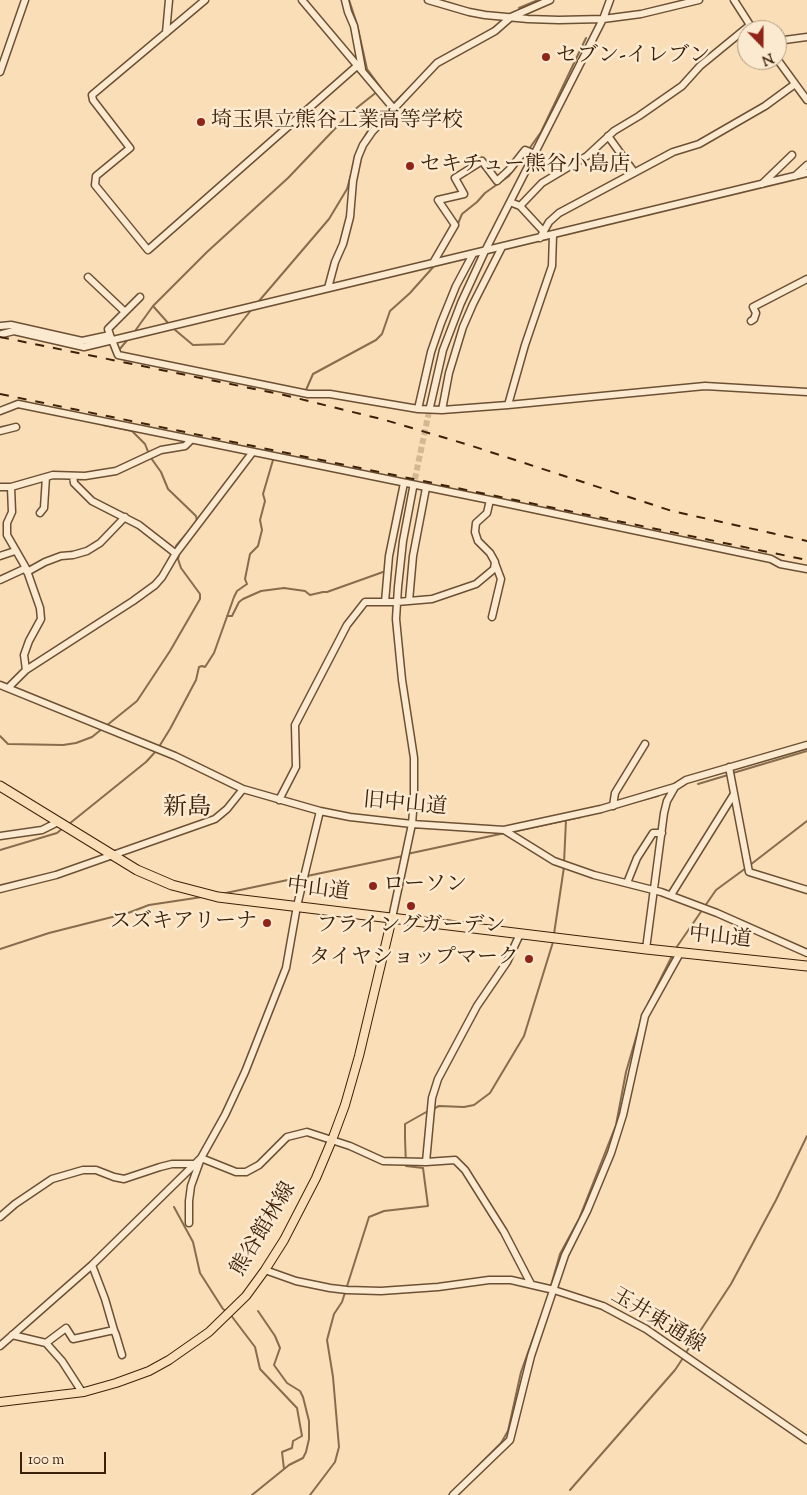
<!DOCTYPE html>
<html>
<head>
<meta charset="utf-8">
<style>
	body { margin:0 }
	#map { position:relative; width:807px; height:1495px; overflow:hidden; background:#fadeb7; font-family:"Sorts Mill Goudy",serif }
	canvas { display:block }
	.north { position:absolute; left:737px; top:20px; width:50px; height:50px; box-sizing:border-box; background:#fcead0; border:1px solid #af9a80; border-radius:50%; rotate:158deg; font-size:14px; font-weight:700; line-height:20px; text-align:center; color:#3c2109 }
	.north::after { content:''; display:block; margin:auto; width:18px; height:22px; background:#8f2418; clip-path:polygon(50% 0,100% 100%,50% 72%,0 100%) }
	.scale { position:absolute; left:20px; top:1452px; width:86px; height:22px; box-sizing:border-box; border:2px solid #3c2109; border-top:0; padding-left:6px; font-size:15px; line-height:18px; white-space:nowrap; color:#3c2109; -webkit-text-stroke:4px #fcead0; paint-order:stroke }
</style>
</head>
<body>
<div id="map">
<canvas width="807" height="1495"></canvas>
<div class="north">N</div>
<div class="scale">100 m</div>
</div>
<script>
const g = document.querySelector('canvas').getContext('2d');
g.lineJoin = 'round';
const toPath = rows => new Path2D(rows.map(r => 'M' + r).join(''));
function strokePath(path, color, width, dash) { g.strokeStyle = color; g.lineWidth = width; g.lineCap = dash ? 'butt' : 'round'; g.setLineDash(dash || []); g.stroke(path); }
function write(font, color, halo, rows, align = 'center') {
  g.font = font + ' "Sorts Mill Goudy","Noto Serif JP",serif'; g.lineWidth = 5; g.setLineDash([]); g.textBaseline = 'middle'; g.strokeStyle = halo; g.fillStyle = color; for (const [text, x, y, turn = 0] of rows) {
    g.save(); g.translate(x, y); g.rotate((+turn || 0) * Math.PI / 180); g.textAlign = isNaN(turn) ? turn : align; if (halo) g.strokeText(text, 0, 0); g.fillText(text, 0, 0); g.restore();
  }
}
const stream = toPath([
	[349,0,357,24,367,69,381,88],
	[519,8,538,0],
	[487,32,496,26],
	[393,104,418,79],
	[360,144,371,126,389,107],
	[529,149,541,132,586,38],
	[457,226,462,214,477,202,485,193,509,176,526,153],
	[443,252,450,239],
	[259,301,329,219,347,189,351,175],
	[153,306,169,324],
	[174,329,193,345,224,344,252,309],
	[135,331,153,306,207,252,288,178,349,114,378,91],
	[119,350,129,338],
	[306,390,313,374,376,340,382,334,390,311,410,293,435,265],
	[103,424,103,425,132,431,145,444,149,454],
	[151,458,161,472,168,489,196,516,197,521],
	[177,548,176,546,194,525],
	[227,616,232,616,239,602,243,599,261,591,284,588,305,591,310,595,323,592,327,592,383,572],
	[106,726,137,701,170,651,200,599,200,594,181,568,178,559,180,551],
	[0,736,8,744,63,745,76,743,92,737,102,729],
	[733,773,807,751],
	[698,784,728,775],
	[624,805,658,796],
	[69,824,146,762,157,750,170,729,196,680,199,667,202,666,205,667,214,653,234,597,237,591,247,584,245,579,250,554,258,546,262,530,260,520,265,501,263,494,273,460],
	[512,832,581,817],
	[0,850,57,833,63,828],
	[407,854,505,833],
	[564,863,566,820],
	[750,865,807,821],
	[307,876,403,856],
	[221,894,302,877],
	[554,934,564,867],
	[676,948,716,890,746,868],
	[0,949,49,933,128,913,149,905,202,897],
	[648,1004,673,954],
	[433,1109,439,1106,464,1107,474,1105,490,1093,524,1036,553,942],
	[174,1207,193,1242,200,1273,223,1309,226,1311],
	[550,1289,560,1254,579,1219,616,1125,626,1072,642,1017],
	[230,1314,255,1347,260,1369,297,1408,302,1436,293,1441,292,1448,282,1452,284,1469],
	[685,1354,731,1284,776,1200,807,1136],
	[570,1490,675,1370,683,1358],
	[252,1495,289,1465,303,1458,306,1452,309,1439,309,1421,303,1397,300,1391,287,1383,274,1365,280,1348,275,1336,258,1311],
	[310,1495,335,1462,339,1447,333,1377,327,1340,334,1314,342,1302,369,1217,384,1211,428,1206,423,1168,406,1166,405,1138,405,1124,428,1111],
	[449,1495,501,1443,508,1431,521,1372,540,1319]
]);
const minorTunnel = toPath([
	[413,488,430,407]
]);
const minor = toPath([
	[205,0,92,95,93,100,130,148,96,176,95,185,148,250,358,65],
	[302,0,394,109],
	[345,0,348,12,354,26,362,69],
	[428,0,469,12,485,15,528,19,559,20,603,19,641,14,699,0],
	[734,0,750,25,755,30],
	[166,33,169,0],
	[777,41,807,37],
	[777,59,807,100],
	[0,72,25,0],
	[608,136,634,172],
	[795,176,807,165],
	[762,184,792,155],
	[510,202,520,206,542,183,587,156,614,131,639,116,682,86,700,66,750,25],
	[520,206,544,232],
	[540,238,549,222,559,213,673,152,699,144,765,106,795,84],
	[433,263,455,225,438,200,464,194,455,178,482,161,497,181,510,169,525,150,535,154],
	[88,277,124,311],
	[328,288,335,262,343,244,350,217,353,181,358,157,363,145,372,132,437,63,495,31,511,17,550,0],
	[751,321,754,319,756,313,753,307,807,279],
	[0,326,11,325,82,341,110,335,118,355,308,394,330,394,418,409,442,410,508,405,705,386,807,392],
	[2,334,14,331,84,347,807,173],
	[110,335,108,329,140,297],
	[508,405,525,345,552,266,553,235],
	[430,407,443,350,461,303,485,251,603,19,610,0],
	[418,409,431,352,441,323,456,286,473,254],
	[442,410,449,373,463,327,473,304,502,247],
	[0,411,18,404,490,500,771,559,780,564,807,569],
	[0,431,16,427],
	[73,476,74,483,92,501,139,525,175,553],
	[0,487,11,487,53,475,85,476,116,471,161,450,185,446,191,440],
	[11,487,12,512,7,523,7,535,26,568,40,608,41,619,29,641,24,655,26,670],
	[40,513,44,508,46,477],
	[0,556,15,551],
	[27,572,45,562,61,556,73,555,87,551,100,543,125,517],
	[0,580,26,568],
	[409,601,413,556,426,488],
	[385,602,389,556,404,483],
	[492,617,501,579,495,563],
	[0,685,175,756,243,789,320,811,350,817,412,824,504,830,554,861,594,875,661,892,717,913,807,953],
	[8,688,26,670,133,601,155,585,162,577,176,553,252,453],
	[729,767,749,872,807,890],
	[279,800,296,767,295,725,347,625,365,602,397,602,432,599,476,584,494,569,495,562,490,553,478,541,475,532,476,523,487,513,490,500],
	[613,806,615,793,645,744],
	[504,830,601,809,675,787,686,780,807,745],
	[0,836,42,830,58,822],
	[627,883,637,858,653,833,662,833],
	[0,889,56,875,215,819,227,809,243,789],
	[671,895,734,794],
	[392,918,412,824,414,799,414,758,402,680,396,619,398,587,403,541,413,488],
	[646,949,664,813,667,801,675,787],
	[201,1158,236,1172,246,1172,259,1165,287,1137,307,1132,350,1146,383,1161,426,1162,455,1160,465,1170,504,1232,531,1284],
	[426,1162,432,1098,438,1079,477,1006,507,962,520,934],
	[0,1217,15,1204,52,1179,83,1170,96,1170,114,1177,124,1179,160,1167,172,1164,196,1164],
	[189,1223,189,1201,191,1186,200,1161],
	[265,1270,296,1281,330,1288,347,1290,381,1291,438,1287,489,1280,511,1280,554,1290,603,1306,646,1329,807,1440],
	[114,1330,116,1335,122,1355],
	[12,1335,46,1343,66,1328,73,1339,114,1330,105,1299,92,1265],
	[46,1343,62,1361,82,1392],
	[0,1346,92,1265,201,1158,225,1115,245,1072,286,968,297,906,320,811],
	[453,1495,510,1440,531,1356,565,1255,587,1211,611,1153,623,1115,645,1016,680,953]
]);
const major = toPath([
	[0,1402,84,1392,116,1383,149,1371,169,1360,209,1332,246,1296,265,1270,284,1240,316,1178,332,1140,345,1105,359,1056,392,918]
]);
const highway = toPath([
	[0,786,137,870,172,885,218,897,646,949,807,966]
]);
const rail = toPath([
	[0,337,284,395,385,420,469,445,672,511,807,541],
	[0,394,807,560]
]);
const markers = [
	[546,57,5,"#8f2418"],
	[201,122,5,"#8f2418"],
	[410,166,5,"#8f2418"],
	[373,886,5,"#8f2418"],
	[411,906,5,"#8f2418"],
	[267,923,5,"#8f2418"],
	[529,959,5,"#8f2418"]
];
const poiNames = [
	["セブン-イレブン",556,57],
	["埼玉県立熊谷工業高等学校",211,122],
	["セキチュー熊谷小島店",420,166],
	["ローソン",383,886],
	["スズキアリーナ",257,923,"right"],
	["フライングガーデン",411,927,"center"],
	["タイヤショップマーク",519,959,"right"]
];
const streetNames = [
	["旧中山道",405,806,5],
	["中山道",318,891,7],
	["中山道",720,939,6],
	["熊谷館林線",265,1230,-59],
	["玉井東通線",657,1322,31]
];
const quarterNames = [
	["新島",187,810]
];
strokePath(stream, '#876c4e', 2);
strokePath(minorTunnel, '#d4b894', 6, [6, 3]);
strokePath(minor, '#6c5034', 9);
strokePath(major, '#3c2109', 10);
strokePath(highway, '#3c2109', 11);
strokePath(minor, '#fcead0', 6);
strokePath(major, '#fadeb7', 8);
strokePath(highway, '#fadeb7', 9);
strokePath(rail, '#3c2109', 2, [9, 9]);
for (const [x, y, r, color] of markers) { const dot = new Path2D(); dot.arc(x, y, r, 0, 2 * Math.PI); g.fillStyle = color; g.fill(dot); strokePath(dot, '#fcead0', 2); }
write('21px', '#3c2109', '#fcead0', poiNames, 'left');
write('21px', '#3c2109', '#fcead0', streetNames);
write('24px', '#3c2109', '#fcead0', quarterNames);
</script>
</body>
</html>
